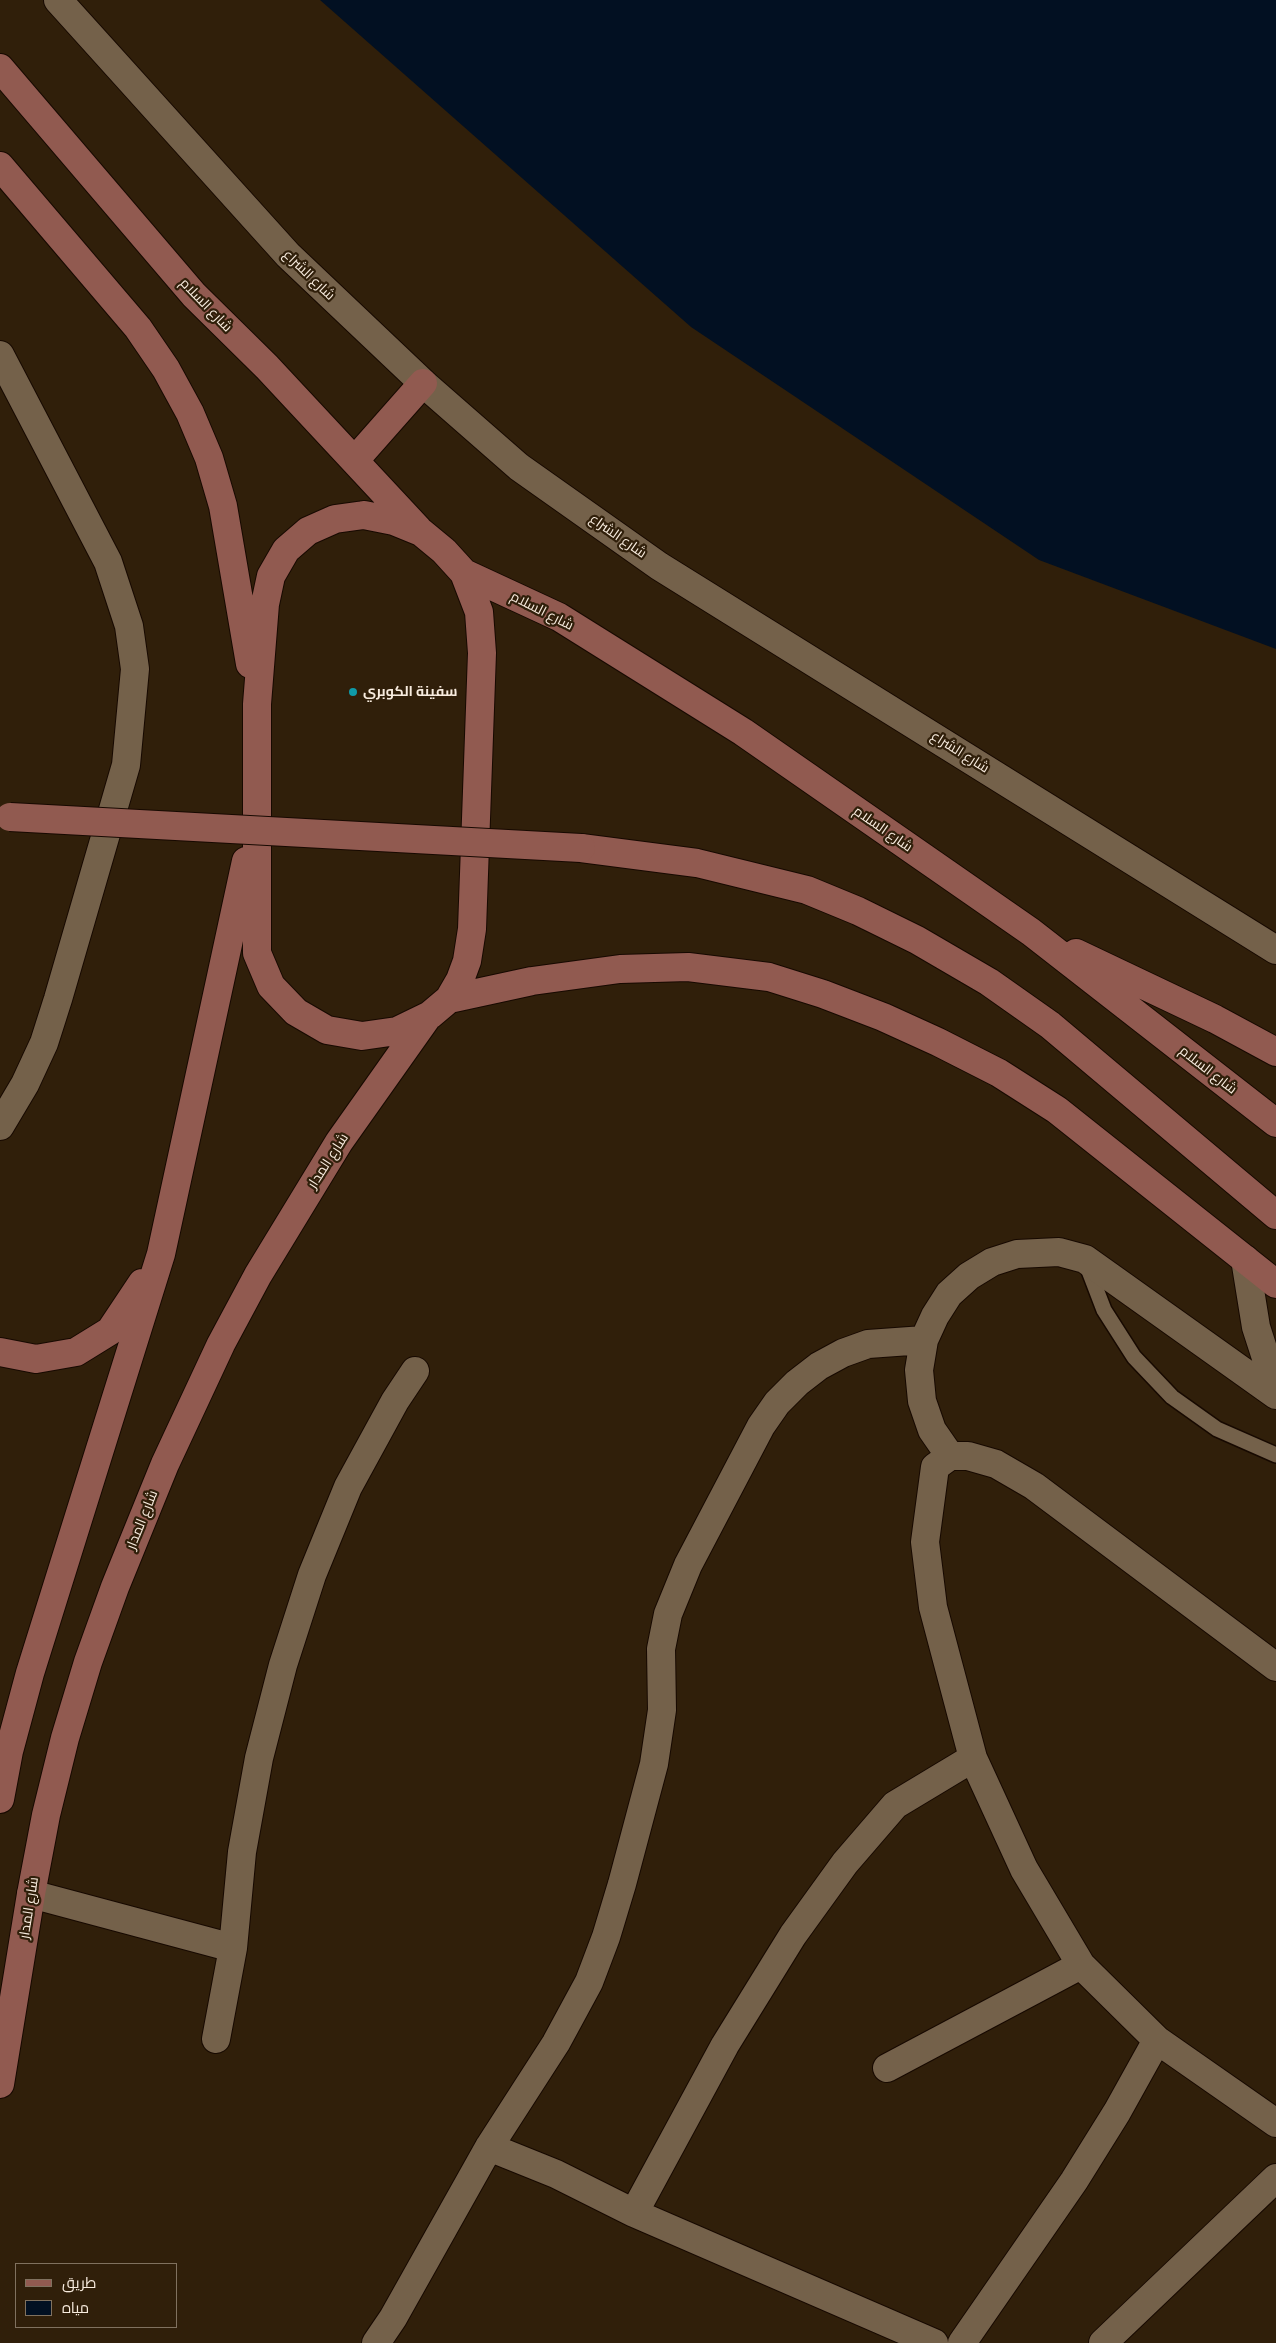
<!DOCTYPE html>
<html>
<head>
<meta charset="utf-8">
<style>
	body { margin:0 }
	#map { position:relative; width:1276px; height:2343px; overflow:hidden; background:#301f0a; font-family:"Public Sans",Cairo,sans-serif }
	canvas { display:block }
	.legend { position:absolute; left:15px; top:2263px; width:162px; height:65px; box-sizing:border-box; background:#301f0a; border:1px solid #80715f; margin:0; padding:6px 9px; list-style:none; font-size:15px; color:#f8ecdf }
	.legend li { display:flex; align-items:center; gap:10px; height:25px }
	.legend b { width:25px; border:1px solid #80715f }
</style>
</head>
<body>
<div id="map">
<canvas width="1276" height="2343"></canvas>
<ul class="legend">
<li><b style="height:6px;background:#915a50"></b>طريق</li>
<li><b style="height:14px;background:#021022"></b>مياه</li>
</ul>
</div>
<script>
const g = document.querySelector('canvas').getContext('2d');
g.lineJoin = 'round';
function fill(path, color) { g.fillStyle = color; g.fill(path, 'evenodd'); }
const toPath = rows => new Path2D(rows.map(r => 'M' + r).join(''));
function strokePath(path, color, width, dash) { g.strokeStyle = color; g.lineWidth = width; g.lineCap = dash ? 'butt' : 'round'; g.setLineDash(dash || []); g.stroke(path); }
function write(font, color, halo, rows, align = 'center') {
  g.font = font + ' "Public Sans",Cairo,sans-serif'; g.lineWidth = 4.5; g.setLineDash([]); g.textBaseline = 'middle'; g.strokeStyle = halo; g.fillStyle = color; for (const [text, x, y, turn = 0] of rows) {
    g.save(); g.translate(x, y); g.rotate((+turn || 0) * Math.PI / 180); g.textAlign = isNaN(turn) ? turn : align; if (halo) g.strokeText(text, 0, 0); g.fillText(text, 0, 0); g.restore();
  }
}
const water = toPath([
	[320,0,1276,0,1276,649,1039,560,691,327]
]);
const lane = toPath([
	[1086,1263,1104,1310,1134,1357,1172,1397,1217,1429,1276,1455]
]);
const street = toPath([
	[58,0,288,255,423,383,519,467,659,566,1276,950],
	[0,355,108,562,129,626,135,669,126,765,58,999,44,1043,25,1084,0,1126],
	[1245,1259,1256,1327,1276,1389],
	[950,1456,932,1430,922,1401,919,1370,924,1340,935,1316,949,1294,969,1276,992,1262,1017,1254,1059,1252,1085,1259,1276,1395],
	[1276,1667,1034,1486,996,1464,968,1456,950,1456,935,1467,925,1542,933,1607,973,1758,1024,1869,1081,1965,1157,2040,1276,2123],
	[31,1894,233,1948],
	[216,2039,233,1948,242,1852,259,1758,283,1665,312,1575,348,1487,395,1401,415,1371],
	[887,2068,1081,1965],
	[489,2147,556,2174,634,2213,725,2045,793,1935,845,1863,895,1805,973,1758],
	[634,2213,934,2343],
	[376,2343,393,2318,489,2147,556,2043,589,1982,606,1937,622,1884,654,1764,662,1710,661,1649,668,1614,688,1565,761,1426,777,1403,797,1383,819,1366,843,1353,868,1344,924,1340],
	[962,2343,1074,2181,1117,2112,1157,2040],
	[1103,2343,1276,2178]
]);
const secondary = toPath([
	[0,68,194,295,267,367,418,529],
	[0,166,138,328,166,369,190,413,209,458,223,506,250,664],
	[355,460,423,383],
	[364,515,394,521,421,532,444,551,464,573,479,612,482,653,472,929,467,961,460,980,449,999,430,1015,397,1031,362,1036,327,1030,296,1012,271,986,257,953,257,704,265,604,271,576,286,550,308,531,335,519,364,515],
	[464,573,559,617,743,732,1031,932,1276,1123],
	[581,848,697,863,807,890,858,911,917,940,989,982,1050,1025,1276,1215],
	[1076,953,1215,1019,1276,1052],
	[449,999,532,981,620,969,688,967,769,977,823,994,883,1017,938,1042,999,1073,1057,1110,1276,1284],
	[0,1352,36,1359,76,1352,110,1331,142,1283],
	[0,1799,9,1751,30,1673,161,1254,246,861],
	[0,2084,31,1894,46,1815,65,1738,88,1662,115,1587,165,1464,221,1344,258,1275,339,1142,426,1019]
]);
const secondaryBridge = toPath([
	[10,817,581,848]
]);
const markers = [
	[353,692,5,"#0f9aa8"]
];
const streetNames = [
	["شارع الشراع",309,275,44],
	["شارع السلام",206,305,46],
	["شارع الشراع",618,536,35],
	["شارع السلام",542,611,27],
	["شارع الشراع",960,752,32],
	["شارع السلام",883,829,35],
	["شارع السلام",1208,1070,38],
	["شارع المدار",328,1161,-57],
	["شارع المدار",142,1520,-68],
	["شارع المدار",29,1908,-81]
];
const poiNames = [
	["سفينة الكوبري",363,692]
];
fill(water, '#021022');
strokePath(lane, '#170900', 18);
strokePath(street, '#170900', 30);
strokePath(secondary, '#170900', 30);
strokePath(lane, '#74614a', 15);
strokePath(street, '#74614a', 28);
strokePath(secondary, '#915a50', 28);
strokePath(secondaryBridge, '#170900', 30, []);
strokePath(secondaryBridge, '#915a50', 28);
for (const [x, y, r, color] of markers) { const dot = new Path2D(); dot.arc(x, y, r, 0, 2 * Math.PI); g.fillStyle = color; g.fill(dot); strokePath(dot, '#301f0a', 2); }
write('14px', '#f8ecdf', '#301f0a', streetNames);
write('bold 14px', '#f8ecdf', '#301f0a', poiNames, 'left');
</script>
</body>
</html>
